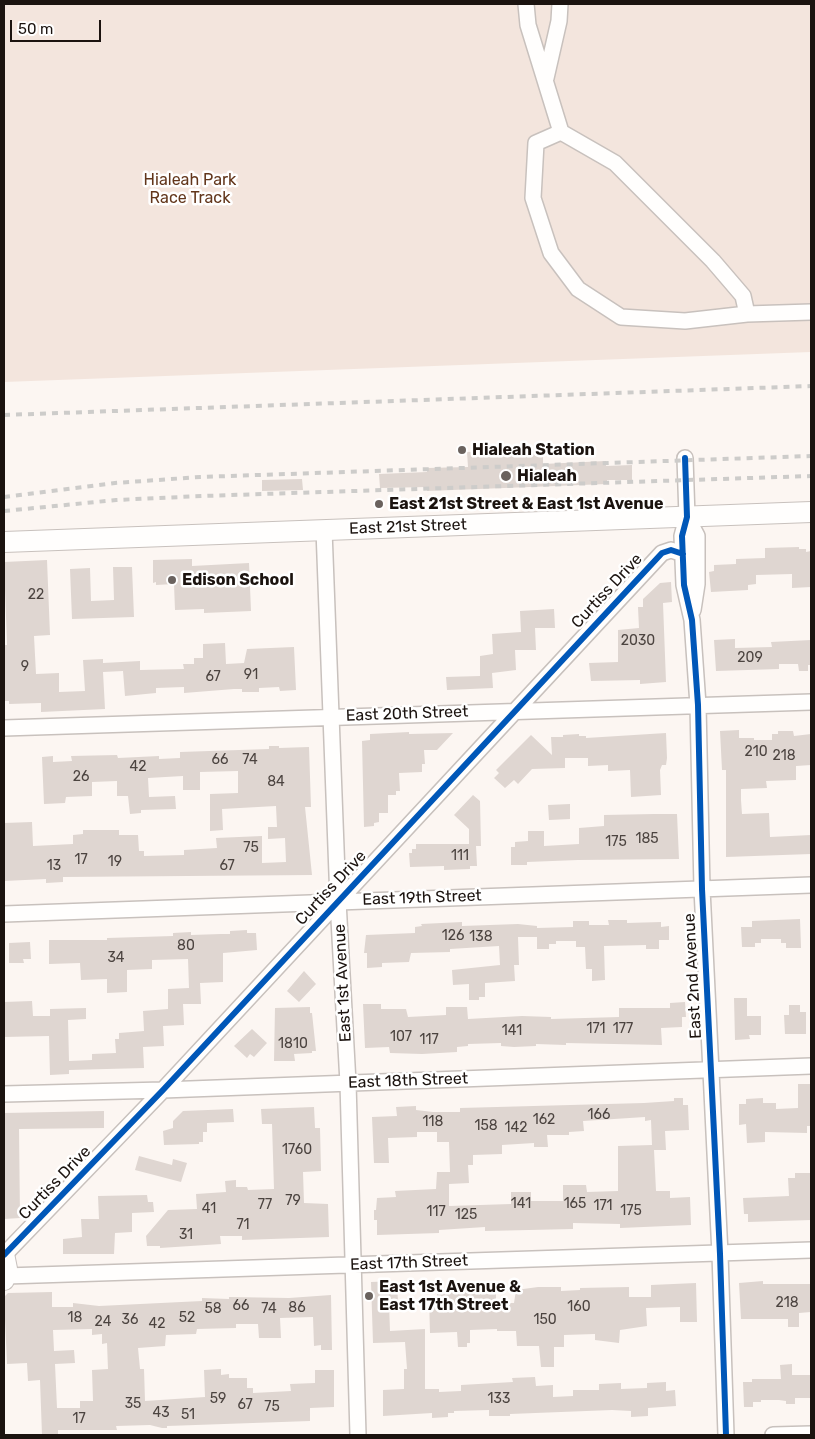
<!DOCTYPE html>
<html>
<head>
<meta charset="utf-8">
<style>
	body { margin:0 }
	#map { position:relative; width:815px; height:1439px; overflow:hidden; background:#fcf6f2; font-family:Rubik,sans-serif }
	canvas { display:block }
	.frame { position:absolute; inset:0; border:5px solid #1b130f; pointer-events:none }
	.scale { position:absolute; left:10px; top:20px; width:91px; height:22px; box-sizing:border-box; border:2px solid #1b130f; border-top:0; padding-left:6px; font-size:15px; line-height:18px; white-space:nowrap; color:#1b130f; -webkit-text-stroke:4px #fff; paint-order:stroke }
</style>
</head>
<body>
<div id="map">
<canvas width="815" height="1439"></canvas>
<div class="frame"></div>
<div class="scale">50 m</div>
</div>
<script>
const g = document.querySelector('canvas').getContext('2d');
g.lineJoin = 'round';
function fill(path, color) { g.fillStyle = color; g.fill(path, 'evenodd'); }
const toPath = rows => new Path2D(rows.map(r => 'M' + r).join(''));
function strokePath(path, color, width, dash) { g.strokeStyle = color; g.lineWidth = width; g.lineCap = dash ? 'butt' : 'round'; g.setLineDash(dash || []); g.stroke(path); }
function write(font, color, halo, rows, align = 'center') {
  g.font = font + ' Rubik,sans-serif'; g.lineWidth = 5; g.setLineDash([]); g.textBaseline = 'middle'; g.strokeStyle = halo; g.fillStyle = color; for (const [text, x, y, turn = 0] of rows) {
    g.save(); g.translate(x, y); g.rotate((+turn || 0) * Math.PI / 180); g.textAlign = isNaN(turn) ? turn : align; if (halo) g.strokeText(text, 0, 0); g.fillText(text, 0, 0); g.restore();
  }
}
const green = toPath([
	[4,4,811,4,811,352,4,382]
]);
const building = toPath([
	[543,449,543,464,606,461,606,466,632,465,632,480,607,480,607,484,427,491,427,487,380,488,379,474,427,472,427,468,468,467,467,452],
	[302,479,303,490,262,491,262,480],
	[799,547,799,549,806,549,806,552,811,551,811,587,792,588,792,574,756,575,756,584,748,585,748,590,711,592,709,572,714,571,714,565,736,564,736,559,765,558,765,548],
	[192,559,192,566,249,563,251,611,204,613,204,609,175,610,174,584,156,585,156,582,153,583,153,560],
	[47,560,50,635,34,636,36,674,59,673,59,692,85,691,83,660,103,659,103,663,140,661,140,670,184,669,183,664,194,664,194,658,203,658,203,644,225,643,226,664,244,663,247,649,294,647,296,690,280,691,279,687,259,688,259,692,242,692,242,689,234,689,184,693,184,687,156,688,156,693,125,696,123,671,103,672,105,709,41,712,41,703,9,704,9,701,4,701,4,645,7,645,4,562],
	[113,567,132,567,134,617,72,619,70,569,90,568,91,601,114,600],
	[671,582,672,602,663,603,666,682,640,684,640,680,591,681,589,663,618,662,618,630,639,628,638,607,643,607,643,599,660,583],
	[554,609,555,628,535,628,536,650,515,650,516,670,492,673,493,688,447,690,446,677,480,676,480,656,493,654,492,634,521,632,520,611],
	[735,639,735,648,772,647,771,642,811,640,811,665,808,665,808,671,799,671,798,664,779,664,779,669,716,671,714,640],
	[739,730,739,738,754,738,754,740,772,740,772,734,778,734,778,731,793,731,794,736,811,734,811,765,796,766,796,780,766,781,767,788,741,789,741,800,742,814,769,813,770,837,811,835,811,854,726,857,726,770,722,770,720,731],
	[409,732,409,734,453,733,437,750,424,750,425,764,422,764,422,772,399,773,400,791,396,791,396,795,388,795,388,813,379,813,379,822,374,823,374,826,364,827,362,741,370,740,370,734],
	[666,733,667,758,666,765,662,765,660,770,661,795,631,797,630,770,608,771,608,765,588,766,588,758,565,758,565,768,532,769,518,784,514,780,505,788,494,778,499,773,496,770,531,735,552,755,551,737,563,737,563,735,579,734,579,736,586,736,586,738],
	[269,746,279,746,279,748,309,747,311,807,305,807,312,875,63,877,63,882,46,883,46,879,4,881,4,823,32,822,33,846,73,844,73,835,83,834,83,830,119,830,119,835,138,835,139,851,144,851,144,856,184,855,184,850,217,848,216,838,262,836,262,863,286,862,285,838,268,839,268,827,277,827,276,806,222,809,223,830,210,831,210,794,238,793,238,771,200,772,200,790,183,790,183,776,148,778,149,797,175,796,176,809,141,810,141,813,130,814,128,796,117,796,117,781,92,782,92,796,66,797,65,803,44,804,42,757,53,756,53,762,72,761,71,756,117,755,118,758,159,756,159,759,180,758,180,752,269,749],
	[473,795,480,801,481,846,476,846,477,866,470,866,470,869,444,870,444,866,410,867,409,853,412,853,412,849,416,849,416,844,469,844,469,829,454,815],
	[570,804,570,819,549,820,548,805],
	[654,814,677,814,679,859,578,860,527,862,527,865,511,865,511,847,515,847,515,842,528,841,528,831,544,831,544,846,579,844,579,828,604,826,604,815],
	[800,919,801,948,786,948,786,943,781,943,781,939,761,939,761,943,755,943,755,947,742,947,741,927,752,927,752,921],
	[608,920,627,920,627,923,661,922,661,927,669,926,669,940,659,940,659,949,646,949,646,945,604,946,605,980,592,981,592,969,586,969,585,947,576,947,576,941,556,941,556,944,549,944,549,949,537,949,537,937,518,937,519,965,514,965,515,981,485,983,485,997,479,997,479,1000,469,1000,469,984,453,985,452,970,500,965,499,946,450,949,450,952,411,953,409,962,382,963,382,967,367,968,367,953,364,953,366,935,415,933,415,927,422,926,421,924,462,922,462,926,518,924,537,926,537,928,573,927,573,921,589,921,589,925,609,925],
	[247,930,247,933,256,933,257,950,223,953,223,982,200,983,201,1004,183,1004,184,1025,163,1026,164,1046,143,1047,144,1068,69,1070,69,1074,50,1075,49,1036,4,1037,4,1002,32,1001,33,1016,50,1016,50,1009,86,1008,86,1019,68,1020,69,1061,92,1060,92,1054,116,1053,115,1039,119,1039,119,1033,144,1031,143,1011,168,1009,168,989,189,988,188,959,152,960,152,969,127,970,127,992,107,993,107,979,81,980,80,963,49,964,49,940,107,940,107,938,173,936,173,933,191,932,191,935,221,934,230,934,230,931],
	[30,942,31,959,23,959,24,963,9,963,9,943],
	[304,971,316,984,299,1002,287,991],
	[734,998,747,998,747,1016,761,1016,761,1035,749,1035,750,1039,735,1040],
	[685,1002,686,1017,682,1017,682,1027,661,1028,662,1045,566,1043,566,1045,536,1044,536,1046,514,1047,501,1046,501,1043,468,1044,468,1046,457,1047,457,1052,422,1054,390,1053,389,1047,365,1048,363,1004,381,1004,381,1009,406,1009,408,1017,446,1015,446,1007,467,1007,468,1019,522,1016,551,1017,551,1019,619,1017,619,1008,670,1008,670,1003],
	[789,1005,800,1005,800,1012,806,1012,806,1034,785,1034,784,1015,789,1015],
	[310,1007,310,1013,312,1013,316,1051,312,1051,312,1053,294,1054,295,1061,274,1061,275,1008],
	[252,1029,267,1043,254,1057,250,1054,247,1058,234,1046],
	[798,1084,811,1084,811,1126,807,1126,807,1133,765,1132,765,1142,747,1143,746,1124,739,1125,739,1104,746,1104,746,1099,763,1098,763,1103,776,1103,776,1109,798,1108],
	[674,1098,683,1098,683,1105,688,1105,689,1130,665,1131,666,1150,654,1150,656,1191,670,1191,670,1198,690,1197,691,1225,620,1228,620,1224,573,1223,573,1229,485,1231,485,1227,439,1230,439,1233,377,1235,377,1220,374,1220,374,1210,376,1210,377,1198,396,1197,395,1191,436,1189,437,1172,450,1172,449,1142,437,1142,437,1132,417,1132,417,1137,388,1138,389,1163,374,1163,372,1117,397,1116,396,1107,416,1106,416,1110,433,1112,460,1112,460,1108,644,1103,674,1101],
	[645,1117,645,1121,651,1120,652,1145,618,1146,618,1191,587,1192,586,1185,563,1185,563,1201,531,1201,531,1192,511,1192,511,1204,449,1206,449,1184,469,1183,468,1165,473,1165,473,1155,502,1154,502,1145,534,1143,534,1147,548,1147,547,1135,569,1135,569,1132,584,1131,583,1121],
	[314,1107,315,1128,320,1128,321,1171,303,1172,304,1203,328,1204,329,1237,242,1240,242,1236,220,1236,221,1244,160,1248,160,1246,147,1246,146,1236,168,1210,197,1209,196,1194,226,1192,225,1181,236,1180,236,1187,247,1187,248,1190,274,1189,272,1124,262,1124,261,1109],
	[233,1109,234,1122,207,1123,207,1132,203,1132,203,1142,199,1142,199,1144,164,1145,163,1131,173,1128,173,1121,183,1111],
	[104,1111,104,1128,19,1129,20,1218,4,1219,4,1113],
	[139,1156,172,1165,173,1159,187,1163,181,1182,135,1170],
	[795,1173,811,1173,811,1220,748,1222,748,1214,744,1214,743,1198,789,1196,788,1178,795,1178],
	[147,1195,148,1202,153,1202,154,1212,132,1213,132,1232,115,1233,114,1254,63,1254,63,1239,82,1237,81,1219,99,1219,98,1196],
	[397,1281,398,1302,389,1303,390,1331,425,1329,425,1389,439,1389,439,1392,461,1391,461,1385,513,1382,512,1378,535,1377,536,1386,553,1385,553,1397,573,1396,573,1390,599,1390,599,1384,621,1383,621,1389,647,1388,647,1383,666,1382,666,1391,675,1390,676,1406,648,1408,648,1416,631,1417,631,1411,612,1410,510,1414,510,1416,489,1416,489,1410,454,1411,454,1413,448,1413,448,1417,432,1418,432,1413,383,1416,383,1390,404,1389,404,1369,407,1369,405,1342,373,1343,371,1282],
	[763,1281,763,1284,811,1284,811,1312,799,1313,799,1327,788,1327,788,1319,741,1319,739,1283],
	[696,1283,697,1322,680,1322,680,1307,646,1308,647,1326,620,1330,619,1343,595,1340,595,1334,564,1335,564,1347,554,1347,554,1367,541,1367,539,1346,517,1346,516,1331,497,1331,497,1329,470,1330,470,1343,467,1343,467,1347,458,1347,457,1332,430,1333,429,1297,437,1297,437,1292,492,1290,496,1291,496,1303,514,1303,516,1290,538,1287,561,1287,561,1291,580,1290,580,1288,629,1287,629,1297,651,1297,651,1285],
	[52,1292,52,1307,73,1307,73,1303,99,1306,202,1301,202,1298,229,1299,229,1297,289,1298,331,1295,332,1350,321,1350,321,1345,314,1346,313,1317,280,1318,281,1338,259,1338,258,1324,236,1324,236,1328,197,1329,196,1334,166,1335,165,1346,138,1348,140,1369,144,1369,145,1401,205,1397,204,1370,221,1369,221,1375,229,1374,229,1378,247,1378,247,1388,253,1388,253,1393,291,1391,290,1384,315,1383,315,1370,334,1370,334,1407,310,1408,310,1421,167,1426,167,1428,162,1428,150,1425,116,1426,117,1430,58,1430,58,1435,42,1435,40,1380,28,1381,27,1363,7,1364,4,1297,8,1293],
	[92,1329,92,1335,102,1334,102,1344,107,1343,108,1369,92,1370,93,1401,80,1401,80,1408,57,1408,55,1364,75,1363,74,1350,54,1351,53,1330],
	[792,1364,792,1375,811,1375,811,1398,795,1398,795,1404,786,1404,786,1401,779,1400,761,1400,761,1402,753,1402,753,1407,744,1407,743,1382,752,1382,752,1379,781,1379,780,1365]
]);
const minor = toPath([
	[526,4,528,25,561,132],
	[546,78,559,21,560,4],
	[747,314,743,296,713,261,615,163,561,132,536,143,533,198,551,253,578,289,621,317,685,321,747,314,811,312],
	[685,458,687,517,682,536,684,585,692,620,698,705,702,889,720,1254,726,1435],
	[687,517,697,536,697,584,693,610],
	[324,530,338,901,348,1083,358,1435],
	[4,728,811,702],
	[4,914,811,885],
	[4,1094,163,1090,811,1066],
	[4,1255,163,1090,662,553,671,550,683,554],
	[6,1276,811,1250],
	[773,1435,811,1434]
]);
const major = toPath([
	[4,542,811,512],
	[4,1254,7,1269,4,1280]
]);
const rail = toPath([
	[4,415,811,386],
	[4,497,115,483,200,477,811,456],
	[4,511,116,500,202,496,811,476]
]);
const cycleway = toPath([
	[685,458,687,517,682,536,684,585,692,620,698,705,702,889,720,1254,726,1435],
	[4,1255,163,1090,662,553,671,550,683,554]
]);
const markers = [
	[462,450,5,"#6a625e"],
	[506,476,6,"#6a625e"],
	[379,504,5,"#6a625e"],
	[172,580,5,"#6a625e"],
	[369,1296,5,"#6a625e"]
];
const numberNames = [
	["22",36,595],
	["2030",638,641],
	["209",750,658],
	["9",25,667],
	["91",251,675],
	["67",213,677],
	["210",756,752],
	["218",784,756],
	["66",220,760],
	["74",250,760],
	["42",138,767],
	["26",81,777],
	["84",276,782],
	["185",647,839],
	["175",616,842],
	["75",251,848],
	["111",460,856],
	["17",81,860],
	["19",115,862],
	["13",54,866],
	["67",227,866],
	["126",453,936],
	["138",481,937],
	["80",186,946],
	["34",116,958],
	["171",596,1029],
	["177",623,1029],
	["141",512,1031],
	["107",401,1037],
	["117",429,1040],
	["1810",293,1044],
	["166",599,1115],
	["162",544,1120],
	["118",433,1122],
	["158",486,1126],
	["142",516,1128],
	["1760",297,1150],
	["79",293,1201],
	["141",521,1204],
	["165",575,1204],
	["77",265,1205],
	["171",603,1206],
	["41",209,1209],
	["175",631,1211],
	["117",436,1212],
	["125",466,1215],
	["71",243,1225],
	["31",186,1235],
	["218",787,1303],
	["66",241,1306],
	["160",579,1307],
	["86",297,1308],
	["58",213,1309],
	["74",269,1309],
	["18",75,1318],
	["52",187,1318],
	["36",130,1320],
	["150",545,1320],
	["24",103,1322],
	["42",157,1324],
	["59",218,1399],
	["133",499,1399],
	["35",133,1404],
	["67",245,1405],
	["75",272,1407],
	["43",161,1413],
	["51",188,1415],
	["17",79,1419]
];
const parkNames = [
	["Hialeah Park",190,180],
	["Race Track",190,198]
];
const poiNames = [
	["Hialeah Station",472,450],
	["Hialeah",517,476],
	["East 21st Street & East 1st Avenue",389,504],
	["Edison School",182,580],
	["East 1st Avenue &",379,1287],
	["East 17th Street",379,1305]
];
const streetNames = [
	["East 21st Street",408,527,-2],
	["Curtiss Drive",607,591,-47],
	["East 20th Street",407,714,-2],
	["Curtiss Drive",331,888,-47],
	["East 19th Street",422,898,-2],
	["East 2nd Avenue",693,976,-93],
	["East 1st Avenue",343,983,-93],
	["East 18th Street",408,1081,-2],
	["Curtiss Drive",55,1183,-46],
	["East 17th Street",409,1263,-2]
];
fill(green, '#f3e5dd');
fill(building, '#dfd6d1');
strokePath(minor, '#c8c1bd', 18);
strokePath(major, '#c8c1bd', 22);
strokePath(minor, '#fffefd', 15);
strokePath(major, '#fffefd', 20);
strokePath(rail, '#cdccca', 4, [6, 6]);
strokePath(cycleway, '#0057b8', 6);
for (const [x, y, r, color] of markers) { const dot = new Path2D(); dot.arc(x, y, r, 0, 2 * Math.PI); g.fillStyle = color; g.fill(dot); strokePath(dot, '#fff', 2); }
write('14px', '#4c4440', null, numberNames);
write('16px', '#62361b', '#fff', parkNames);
write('bold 16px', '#1b130f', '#fff', poiNames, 'left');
write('16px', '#1b130f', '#fff', streetNames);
</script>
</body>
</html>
